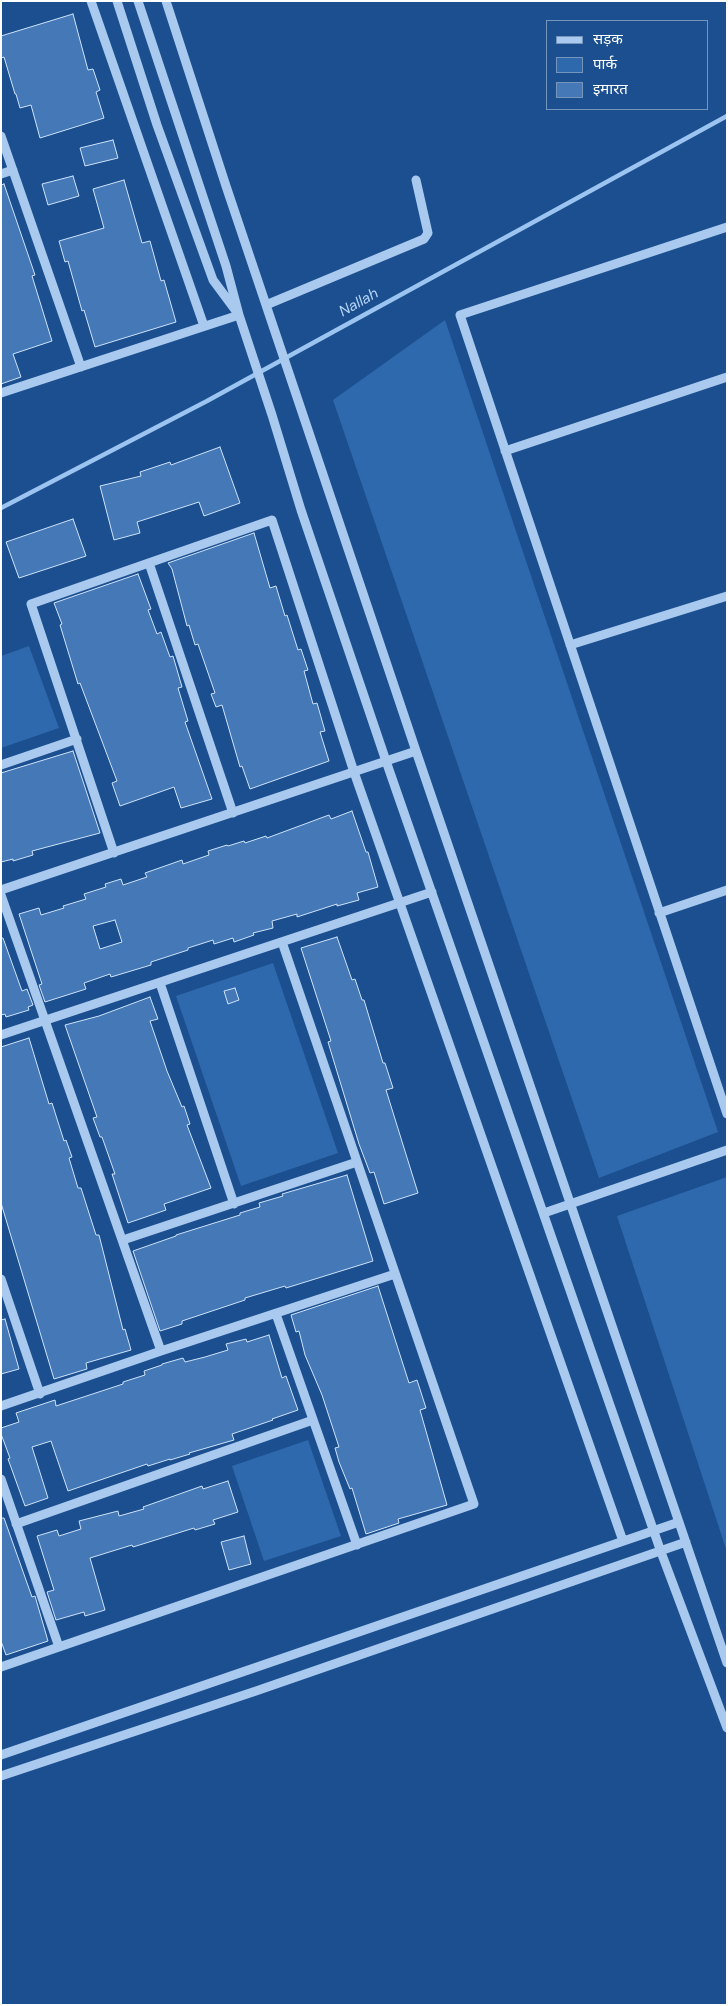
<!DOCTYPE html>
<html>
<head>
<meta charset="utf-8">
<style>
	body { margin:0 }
	#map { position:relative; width:728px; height:2006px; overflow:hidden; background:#1b4f8f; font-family:"DM Sans","Noto Sans Devanagari",sans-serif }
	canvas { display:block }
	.frame { position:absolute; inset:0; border:2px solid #fff; pointer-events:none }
	.legend { position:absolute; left:546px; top:20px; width:162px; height:90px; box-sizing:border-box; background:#1b4f8f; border:1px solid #7695bc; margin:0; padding:6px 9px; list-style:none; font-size:15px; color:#fff }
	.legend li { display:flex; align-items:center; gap:10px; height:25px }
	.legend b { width:25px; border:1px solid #7695bc }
</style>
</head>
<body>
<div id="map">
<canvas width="728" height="2006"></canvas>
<div class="frame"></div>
<ul class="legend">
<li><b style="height:6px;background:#a9c9ee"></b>सड़क</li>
<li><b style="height:14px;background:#2e69ad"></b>पार्क</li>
<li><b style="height:14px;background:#4478b7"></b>इमारत</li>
</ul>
</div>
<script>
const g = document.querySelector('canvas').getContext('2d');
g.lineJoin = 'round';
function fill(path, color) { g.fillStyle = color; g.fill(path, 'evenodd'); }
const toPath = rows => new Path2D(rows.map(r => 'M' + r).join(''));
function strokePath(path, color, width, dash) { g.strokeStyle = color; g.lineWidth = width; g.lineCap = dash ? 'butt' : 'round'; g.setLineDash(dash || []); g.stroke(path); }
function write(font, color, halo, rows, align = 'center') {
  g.font = font + ' "DM Sans",sans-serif'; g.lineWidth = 4.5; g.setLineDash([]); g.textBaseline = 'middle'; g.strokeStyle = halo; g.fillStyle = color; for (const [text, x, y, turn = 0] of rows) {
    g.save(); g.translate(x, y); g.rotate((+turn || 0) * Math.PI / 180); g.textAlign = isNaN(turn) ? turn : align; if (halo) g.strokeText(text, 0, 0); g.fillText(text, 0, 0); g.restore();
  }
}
const green = toPath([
	[445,320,718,1132,599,1178,333,400],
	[29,646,59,728,1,748,1,656],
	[273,963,338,1153,241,1186,176,996],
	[727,1177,727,1552,617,1216],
	[308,1440,341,1536,264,1561,232,1466]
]);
const stream = toPath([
	[1,508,207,401,727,116]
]);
const building = toPath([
	[73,14,88,70,93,69,100,90,96,92,104,118,40,138,31,105,20,108,16,94,15,94,4,57,1,58,1,36,73,14],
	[113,140,118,158,85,166,80,148,113,140],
	[73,176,79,196,48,205,42,184,73,176],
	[124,180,142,243,150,241,161,281,164,280,176,322,95,347,84,310,82,311,68,261,65,262,59,241,104,228,93,189,124,180],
	[4,184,35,275,32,276,52,341,13,354,21,377,1,384,1,185,4,184],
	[220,447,240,503,204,516,199,502,137,522,140,533,114,540,100,486,141,476,140,472,170,462,171,465,220,447],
	[73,519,86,556,19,578,6,542,73,519],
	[254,533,270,588,276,586,285,616,287,615,298,650,301,649,308,670,304,671,313,704,317,703,325,731,320,732,329,761,250,789,242,766,240,767,222,705,216,707,211,694,215,693,198,644,195,645,189,625,187,626,172,569,168,563,254,533],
	[138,574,151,609,148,610,157,634,161,632,170,657,173,656,182,687,178,688,188,721,185,722,212,799,181,808,174,787,120,806,112,783,117,781,80,683,78,684,60,625,62,624,54,603,138,574],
	[73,751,100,833,32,851,33,855,13,861,13,859,1,862,1,773,73,751],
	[352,811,366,852,368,852,378,887,357,893,359,900,337,906,337,904,297,917,297,914,272,921,273,928,253,933,254,935,234,942,233,938,214,944,213,940,188,948,188,950,151,962,151,965,111,977,110,974,84,983,86,989,45,1002,39,985,42,984,19,914,39,908,41,915,64,908,63,906,86,899,84,894,106,887,105,884,121,879,123,885,147,877,145,873,182,860,183,864,209,855,208,851,227,845,228,846,244,841,245,843,266,836,267,838,329,815,331,819,352,811],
	[115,920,122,942,100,949,93,926,115,920],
	[337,937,352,980,355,979,362,1000,364,1000,383,1063,385,1063,393,1088,386,1090,418,1193,384,1204,374,1172,370,1173,359,1144,328,1042,331,1041,301,948,337,937],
	[1,938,3,938,22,991,27,989,33,1005,28,1007,29,1010,6,1017,5,1014,1,1015,1,938],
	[235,988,239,1000,228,1004,224,991,235,988],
	[150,997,158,1019,150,1021,167,1071,182,1107,184,1106,190,1124,187,1125,211,1188,164,1204,166,1210,128,1223,112,1174,115,1174,102,1137,100,1137,93,1118,97,1117,65,1025,99,1016,150,997],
	[29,1038,49,1104,52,1103,64,1141,66,1140,72,1157,69,1158,78,1188,81,1188,96,1235,99,1235,123,1330,125,1329,131,1350,86,1363,87,1369,54,1379,1,1203,1,1047,29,1038],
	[347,1175,373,1261,286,1288,285,1286,245,1298,245,1300,182,1321,182,1324,160,1331,133,1251,176,1236,176,1235,240,1215,240,1213,260,1207,259,1203,283,1196,282,1194,347,1175],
	[378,1286,409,1383,417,1380,426,1408,420,1410,447,1505,398,1519,399,1523,366,1534,352,1488,350,1489,339,1462,335,1448,339,1447,322,1395,305,1355,299,1331,296,1332,291,1315,378,1286],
	[5,1319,19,1369,1,1374,1,1320,5,1319],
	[269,1335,282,1378,286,1376,298,1410,272,1419,273,1420,232,1434,234,1440,189,1453,190,1454,170,1460,170,1459,148,1466,147,1464,68,1491,51,1441,32,1447,48,1498,25,1506,8,1459,10,1458,1,1434,1,1428,19,1422,16,1413,55,1400,56,1406,123,1384,123,1382,145,1375,144,1371,162,1365,162,1364,183,1358,185,1362,205,1357,228,1350,226,1344,246,1339,247,1342,269,1335],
	[228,1481,238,1512,213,1520,215,1524,195,1530,194,1528,133,1547,132,1545,90,1558,105,1610,85,1616,84,1612,56,1620,47,1592,54,1590,37,1536,57,1530,59,1536,81,1529,79,1521,118,1511,119,1516,144,1509,143,1507,202,1486,203,1489,228,1481],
	[1,1518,4,1518,32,1597,35,1596,48,1641,6,1655,1,1641,1,1518],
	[244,1536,251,1564,229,1570,221,1542,244,1536]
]);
const minor = toPath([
	[91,1,204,326],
	[117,1,157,125,213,280,239,315,272,415,301,510,386,761,661,1552,727,1728],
	[166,1,226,186,416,751,727,1663],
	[1,136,81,367],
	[1,174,13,170],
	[727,227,460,315,727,1114],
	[266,305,424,239,428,233,416,180],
	[1,393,239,315,226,266,138,1],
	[505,451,727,377],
	[149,563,233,813],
	[570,645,727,596],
	[1,765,77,739],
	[114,853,31,604,272,520,354,772,623,1541],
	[1,890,416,751],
	[1,895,161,1351],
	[659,913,727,890],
	[160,983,234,1204],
	[1,1035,432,892],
	[544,1213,727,1150],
	[123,1240,357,1162],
	[1,1279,40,1394],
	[276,1314,357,1545],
	[1,1406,161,1351,395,1274],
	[1,1479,59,1647],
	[16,1524,313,1420],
	[1,1667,474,1504,282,942],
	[1,1755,679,1522],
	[1,1776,256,1691,686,1542]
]);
const waterNames = [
	["Nallah",359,303,-29]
];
fill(green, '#2e69ad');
strokePath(stream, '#9cc4f0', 4.5);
fill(building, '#4478b7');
strokePath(building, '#cfe3fa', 1);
strokePath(minor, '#a9c9ee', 9);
write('italic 15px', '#b5d3f5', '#1b4f8f', waterNames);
</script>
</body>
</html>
